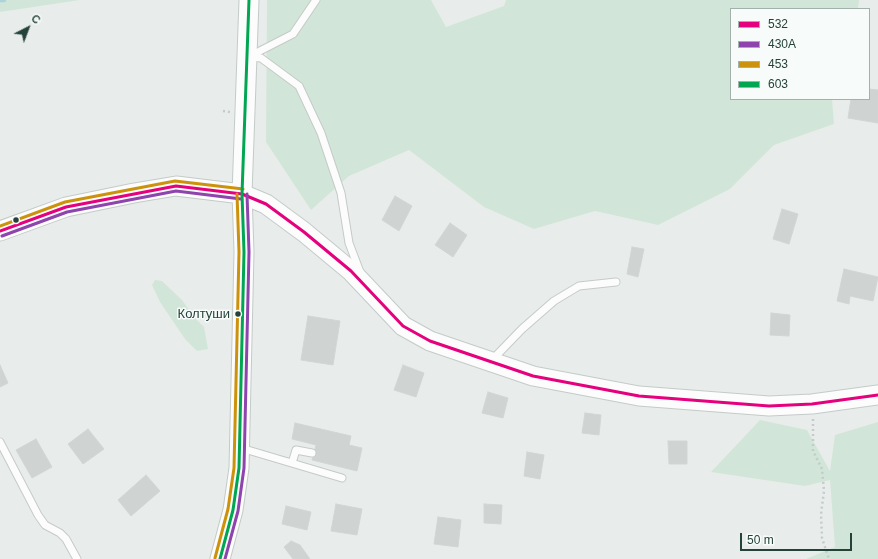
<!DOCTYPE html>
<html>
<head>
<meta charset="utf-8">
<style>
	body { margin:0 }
	#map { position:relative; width:878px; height:559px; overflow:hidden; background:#e8edeb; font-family:Helvetica,sans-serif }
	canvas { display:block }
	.legend { position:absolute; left:730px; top:8px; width:140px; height:92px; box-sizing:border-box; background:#f7fbf9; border:1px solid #a3b1ad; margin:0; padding:5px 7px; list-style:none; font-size:12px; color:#24423a }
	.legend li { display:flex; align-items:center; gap:8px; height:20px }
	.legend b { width:20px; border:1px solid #a3b1ad }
	.north { position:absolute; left:8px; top:8px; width:40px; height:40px; -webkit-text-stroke:3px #f7fbf9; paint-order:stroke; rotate:42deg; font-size:11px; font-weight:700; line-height:16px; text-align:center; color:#24423a }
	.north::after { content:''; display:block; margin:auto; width:14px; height:18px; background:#24423a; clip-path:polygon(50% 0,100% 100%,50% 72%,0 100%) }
	.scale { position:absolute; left:740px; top:533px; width:112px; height:18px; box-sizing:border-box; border:2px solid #24423a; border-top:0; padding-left:5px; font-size:12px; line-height:14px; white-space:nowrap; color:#24423a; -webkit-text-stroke:3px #f7fbf9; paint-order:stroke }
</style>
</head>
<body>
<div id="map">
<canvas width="878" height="559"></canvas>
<ul class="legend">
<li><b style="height:5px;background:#e5007d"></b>532</li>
<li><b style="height:5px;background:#8e44ad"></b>430А</li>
<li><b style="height:5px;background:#cd920c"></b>453</li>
<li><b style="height:5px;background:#00a651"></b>603</li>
</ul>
<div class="north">С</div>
<div class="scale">50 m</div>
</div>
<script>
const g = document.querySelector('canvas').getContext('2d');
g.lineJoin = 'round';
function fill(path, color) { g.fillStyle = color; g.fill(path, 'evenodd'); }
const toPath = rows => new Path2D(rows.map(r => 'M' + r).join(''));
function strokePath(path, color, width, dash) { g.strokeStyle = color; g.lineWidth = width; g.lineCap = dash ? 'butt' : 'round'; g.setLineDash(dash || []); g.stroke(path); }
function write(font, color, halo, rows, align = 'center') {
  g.font = font + ' Helvetica,sans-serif'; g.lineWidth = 3; g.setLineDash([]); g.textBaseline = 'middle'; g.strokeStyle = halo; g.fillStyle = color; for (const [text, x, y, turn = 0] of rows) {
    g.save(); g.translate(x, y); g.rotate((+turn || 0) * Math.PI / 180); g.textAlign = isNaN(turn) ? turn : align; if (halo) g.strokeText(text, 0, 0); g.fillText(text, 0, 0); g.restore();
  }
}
const green = toPath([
	[0,0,80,0,0,12],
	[267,0,431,0,446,27,504,6,506,0,859,0,858,9,731,9,731,99,832,99,834,124,774,145,730,189,658,225,595,211,534,229,484,207,409,150,349,176,311,210,266,142],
	[155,280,162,281,182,300,194,317,204,327,208,349,197,351,185,339,160,302,152,285],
	[760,420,807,430,830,471,835,435,878,422,878,559,806,559,835,547,830,480,805,486,711,472]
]);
const stream = toPath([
	[0,0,4,0]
]);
const building = toPath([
	[869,89,878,90,878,123,848,118,851,99,869,99,869,89],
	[395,196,412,206,399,231,382,220,395,196],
	[782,209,798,214,789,244,773,239,782,209],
	[450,223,467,235,453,257,435,245,450,223],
	[632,247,644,249,638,277,627,274,632,247],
	[844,269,878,277,873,301,850,296,849,304,837,301,844,269],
	[771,313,790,315,789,336,770,335,771,313],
	[308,316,340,321,333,365,301,360,308,316],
	[0,365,8,383,0,387,0,365],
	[403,365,424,373,416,397,394,390,403,365],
	[488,392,508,398,503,418,482,413,488,392],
	[585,413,601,415,599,435,582,433,585,413],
	[295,423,351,436,349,445,362,448,357,471,312,460,316,445,292,439,295,423],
	[88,429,104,449,83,464,68,444,88,429],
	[36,439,52,467,32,478,16,450,36,439],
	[668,441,687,441,687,464,669,464,668,441],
	[527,452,544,455,540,479,524,476,527,452],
	[146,475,160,491,131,516,118,500,146,475],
	[336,504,362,509,357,535,331,531,336,504],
	[484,504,502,505,501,524,484,523,484,504],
	[286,506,311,512,307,530,282,524,286,506],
	[438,517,461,520,458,547,434,544,438,517],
	[291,541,300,545,310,559,293,559,284,547,291,541]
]);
const path = toPath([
	[223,111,230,112],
	[813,419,813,451,822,469,824,491,821,514,822,538,829,559]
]);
const lane = toPath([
	[250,56,293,34,316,0],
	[248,57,261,58,299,86,321,133,341,193,349,243,360,272],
	[492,360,522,329,554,301,579,286,616,282],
	[0,442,38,515,45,525,60,533,66,539,77,559],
	[241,448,342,478],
	[292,463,296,450,312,453]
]);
const secondary = toPath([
	[0,231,66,207,134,193,176,186,242,194,266,204,304,232,351,271,403,326,430,341,533,376,639,396,769,406,812,404,878,395],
	[220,559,233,510,239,468,244,252,242,194,249,0]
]);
const bus1 = toPath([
	[0,231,66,207,176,186,242,194,266,204,304,232,351,271,403,326,430,341,533,376,639,396,769,406,812,404,878,395]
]);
const bus2 = toPath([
	[2,236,67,212,176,191,241,199],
	[225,559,238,511,244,468,249,252,247,194]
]);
const bus3 = toPath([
	[0,226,65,202,175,181,243,189],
	[215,558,228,509,234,468,239,252,237,194]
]);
const bus4 = toPath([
	[220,559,233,510,239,468,244,252,242,194,249,0]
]);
const markers = [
	[16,220,3.5,"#24423a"],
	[238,314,3.5,"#24423a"]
];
const busNames = [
	["Колтуши",230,314]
];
fill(green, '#d1e6d8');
strokePath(stream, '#a9d4db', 4.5);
fill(building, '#cfd4d2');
strokePath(building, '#d1d6d4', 1);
strokePath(lane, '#c5cac8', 9);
strokePath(secondary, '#c3cbc8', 21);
strokePath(path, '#c3ccca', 2.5, [2, 3]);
strokePath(lane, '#fcfcfc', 7);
strokePath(secondary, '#fcfcfc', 19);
strokePath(bus1, '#e5007d', 3);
strokePath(bus2, '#8e44ad', 3);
strokePath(bus3, '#cd920c', 3);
strokePath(bus4, '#00a651', 3);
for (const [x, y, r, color] of markers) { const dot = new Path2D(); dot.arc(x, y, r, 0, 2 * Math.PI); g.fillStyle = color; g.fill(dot); strokePath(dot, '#f7fbf9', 1.5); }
write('13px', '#24423a', '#f7fbf9', busNames, 'right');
</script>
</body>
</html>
